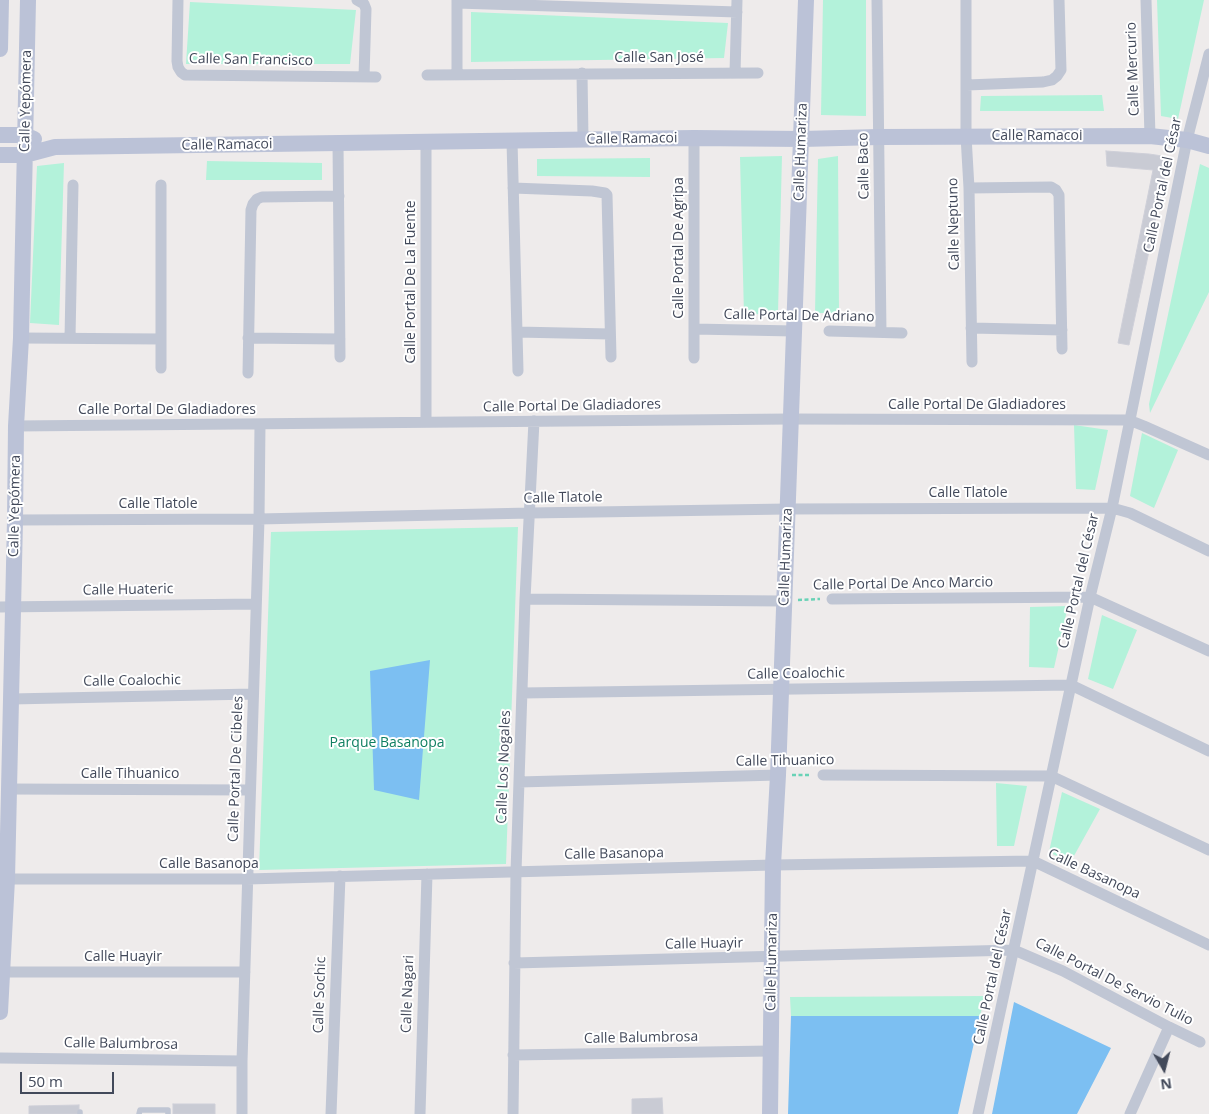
<!DOCTYPE html>
<html>
<head>
<meta charset="utf-8">
<style>
	body { margin:0 }
	#map { position:relative; width:1209px; height:1114px; overflow:hidden; background:#eeebeb; font-family:"Open Sans",sans-serif }
	canvas { display:block }
	.north { position:absolute; left:1139px; top:1044px; width:50px; height:50px; -webkit-text-stroke:4px #fff; paint-order:stroke; rotate:172deg; font-size:14px; font-weight:700; line-height:20px; text-align:center; color:#42495a }
	.north::after { content:''; display:block; margin:auto; width:18px; height:22px; background:#42495a; clip-path:polygon(50% 0,100% 100%,50% 72%,0 100%) }
	.scale { position:absolute; left:20px; top:1072px; width:94px; height:22px; box-sizing:border-box; border:2px solid #42495a; border-top:0; padding-left:6px; font-size:15px; line-height:18px; white-space:nowrap; color:#42495a; -webkit-text-stroke:4px #fff; paint-order:stroke }
</style>
</head>
<body>
<div id="map">
<canvas width="1209" height="1114"></canvas>
<div class="north">N</div>
<div class="scale">50 m</div>
</div>
<script>
const g = document.querySelector('canvas').getContext('2d');
g.lineJoin = 'round';
function fill(path, color) { g.fillStyle = color; g.fill(path, 'evenodd'); }
const toPath = rows => new Path2D(rows.map(r => 'M' + r).join(''));
function strokePath(path, color, width, dash) { g.strokeStyle = color; g.lineWidth = width; g.lineCap = dash ? 'butt' : 'round'; g.setLineDash(dash || []); g.stroke(path); }
function write(font, color, halo, rows, align = 'center') {
  g.font = font + ' "Open Sans",sans-serif'; g.lineWidth = 4; g.setLineDash([]); g.textBaseline = 'middle'; g.strokeStyle = halo; g.fillStyle = color; for (const [text, x, y, turn = 0] of rows) {
    g.save(); g.translate(x, y); g.rotate((+turn || 0) * Math.PI / 180); g.textAlign = isNaN(turn) ? turn : align; if (halo) g.strokeText(text, 0, 0); g.fillText(text, 0, 0); g.restore();
  }
}
const green = toPath([
	[823,0,866,0,866,116,821,115],
	[1157,0,1204,0,1178,119,1161,116],
	[190,2,356,10,350,64,186,64],
	[471,12,728,23,724,58,471,62],
	[1102,95,1104,111,980,111,981,96],
	[782,156,778,313,744,315,740,157],
	[838,156,839,313,815,313,818,159],
	[650,158,650,177,537,176,537,159],
	[207,161,322,163,322,180,206,180],
	[64,163,59,325,30,323,37,166],
	[1200,164,1209,168,1209,292,1150,413,1149,404],
	[1074,425,1108,430,1095,490,1076,489],
	[1142,433,1178,450,1154,508,1130,496],
	[518,527,506,864,259,870,271,532],
	[1068,606,1054,668,1029,667,1030,607],
	[1102,615,1137,630,1113,689,1088,679],
	[996,783,1027,786,1014,846,997,846],
	[1062,792,1100,809,1070,863,1049,852],
	[985,996,980,1016,791,1016,790,997]
]);
const water = toPath([
	[430,660,419,800,374,790,370,671],
	[1014,1002,1111,1048,1077,1114,992,1114],
	[791,1016,980,1016,958,1114,788,1114]
]);
const building = toPath([
	[1106,151,1149,154,1169,157,1129,345,1118,343,1153,170,1107,166,1106,151],
	[662,1098,663,1114,632,1114,632,1099,662,1098],
	[173,1104,215,1104,215,1114,173,1114,173,1104],
	[79,1105,79,1114,29,1114,29,1106,79,1105]
]);
const path = toPath([
	[798,600,820,599],
	[792,775,811,775]
]);
const lane = toPath([
	[80,1114,80,1112],
	[139,1114,140,1110,168,1110,168,1114]
]);
const street = toPath([
	[178,0,177,61,178,67,181,72,185,75,376,77],
	[357,0,364,4,366,9,364,77],
	[877,0,881,332],
	[966,0,966,136,969,188,972,362],
	[1146,0,1150,136],
	[457,3,737,12],
	[582,73,583,139],
	[735,73,737,0],
	[457,74,457,0],
	[427,75,758,73],
	[967,85,1043,82,1052,80,1057,76,1061,70,1059,0],
	[694,138,694,358],
	[512,141,518,371],
	[426,142,426,422],
	[338,143,340,357],
	[161,185,161,368],
	[513,188,592,191,605,193,607,195,611,357],
	[969,188,1051,187,1056,190,1059,195,1062,349],
	[971,328,1062,330],
	[694,329,794,331],
	[829,331,902,333],
	[517,332,610,334],
	[21,338,161,339],
	[70,338,73,185],
	[248,338,340,339],
	[248,373,251,210,253,204,257,199,262,197,339,196],
	[16,426,790,419,1129,420,1144,426,1209,455],
	[15,520,259,519,530,513,787,509,1112,508,1130,513,1209,551],
	[525,599,784,601],
	[832,599,1090,597,1209,651],
	[0,607,256,604],
	[522,693,1071,685,1209,751],
	[11,699,253,694],
	[823,775,1051,776,1209,850],
	[519,782,778,775],
	[9,789,250,790],
	[2,879,247,879,773,865,1033,861,1209,945],
	[514,963,1014,950,1063,971,1169,1027,1200,1042],
	[2,972,245,972],
	[513,1055,770,1051],
	[0,1058,242,1061],
	[242,1114,242,1061,259,519,260,424],
	[331,1114,340,876],
	[420,1114,427,874],
	[513,1114,516,872,525,599,534,421],
	[978,1114,1090,597,1112,508,1187,140,1209,54],
	[1130,1114,1169,1027]
]);
const secondary = toPath([
	[0,49,1,0],
	[0,135,25,135,34,139],
	[0,155,25,155,55,147,694,138,802,139,879,137,1150,136,1187,140,1209,146],
	[0,1012,7,879,15,520,16,426,21,338,28,0],
	[770,1114,773,865,778,775,806,0]
]);
const streetNames = [
	["Calle San José",659,58],
	["Calle San Francisco",251,60,1],
	["Calle Mercurio",1133,69,-92],
	["Calle Yepómera",26,101,-89],
	["Calle Ramacoi",1037,136],
	["Calle Ramacoi",632,139,-1],
	["Calle Ramacoi",227,145,-1],
	["Calle Humariza",801,152,-88],
	["Calle Baco",864,166,-91],
	["Calle Portal del César",1163,185,-78],
	["Calle Neptuno",954,224,-91],
	["Calle Portal De Agripa",679,248,-90],
	["Calle Portal De La Fuente",411,282,-90],
	["Calle Portal De Adriano",799,316,1],
	["Calle Portal De Gladiadores",977,405],
	["Calle Portal De Gladiadores",572,406,-1],
	["Calle Portal De Gladiadores",167,410],
	["Calle Tlatole",968,493],
	["Calle Tlatole",563,498,-1],
	["Calle Tlatole",158,504],
	["Calle Yepómera",15,506,-89],
	["Calle Humariza",786,557,-88],
	["Calle Portal del César",1079,581,-77],
	["Calle Portal De Anco Marcio",903,584,-1],
	["Calle Huateric",128,590,-1],
	["Calle Coalochic",796,674,-1],
	["Calle Coalochic",132,681,-1],
	["Calle Tihuanico",785,761,-1],
	["Calle Los Nogales",504,767,-88],
	["Calle Portal De Cibeles",236,769,-88],
	["Calle Tihuanico",130,774],
	["Calle Basanopa",614,854,-1],
	["Calle Basanopa",209,864],
	["Calle Basanopa",1094,874,25],
	["Calle Huayir",704,944,-1],
	["Calle Huayir",123,957],
	["Calle Humariza",772,962,-89],
	["Calle Portal del César",993,977,-78],
	["Calle Portal De Servio Tulio",1114,982,27],
	["Calle Nagari",408,994,-88],
	["Calle Sochic",320,995,-88],
	["Calle Balumbrosa",641,1038,-1],
	["Calle Balumbrosa",121,1044,1]
];
const parkNames = [
	["Parque Basanopa",387,743]
];
fill(green, '#b3f2da');
fill(water, '#7cbff2');
fill(building, '#c9cbd4');
strokePath(building, '#cecfd8', 1);
strokePath(path, '#69d2b6', 2.5, [4, 2.5]);
strokePath(lane, '#c0c6d4', 5.5);
strokePath(street, '#c0c6d4', 11);
strokePath(secondary, '#bbc2d7', 16);
write('14px', '#42495a', '#fff', streetNames);
write('14px', '#0f7f61', '#fff', parkNames);
</script>
</body>
</html>
